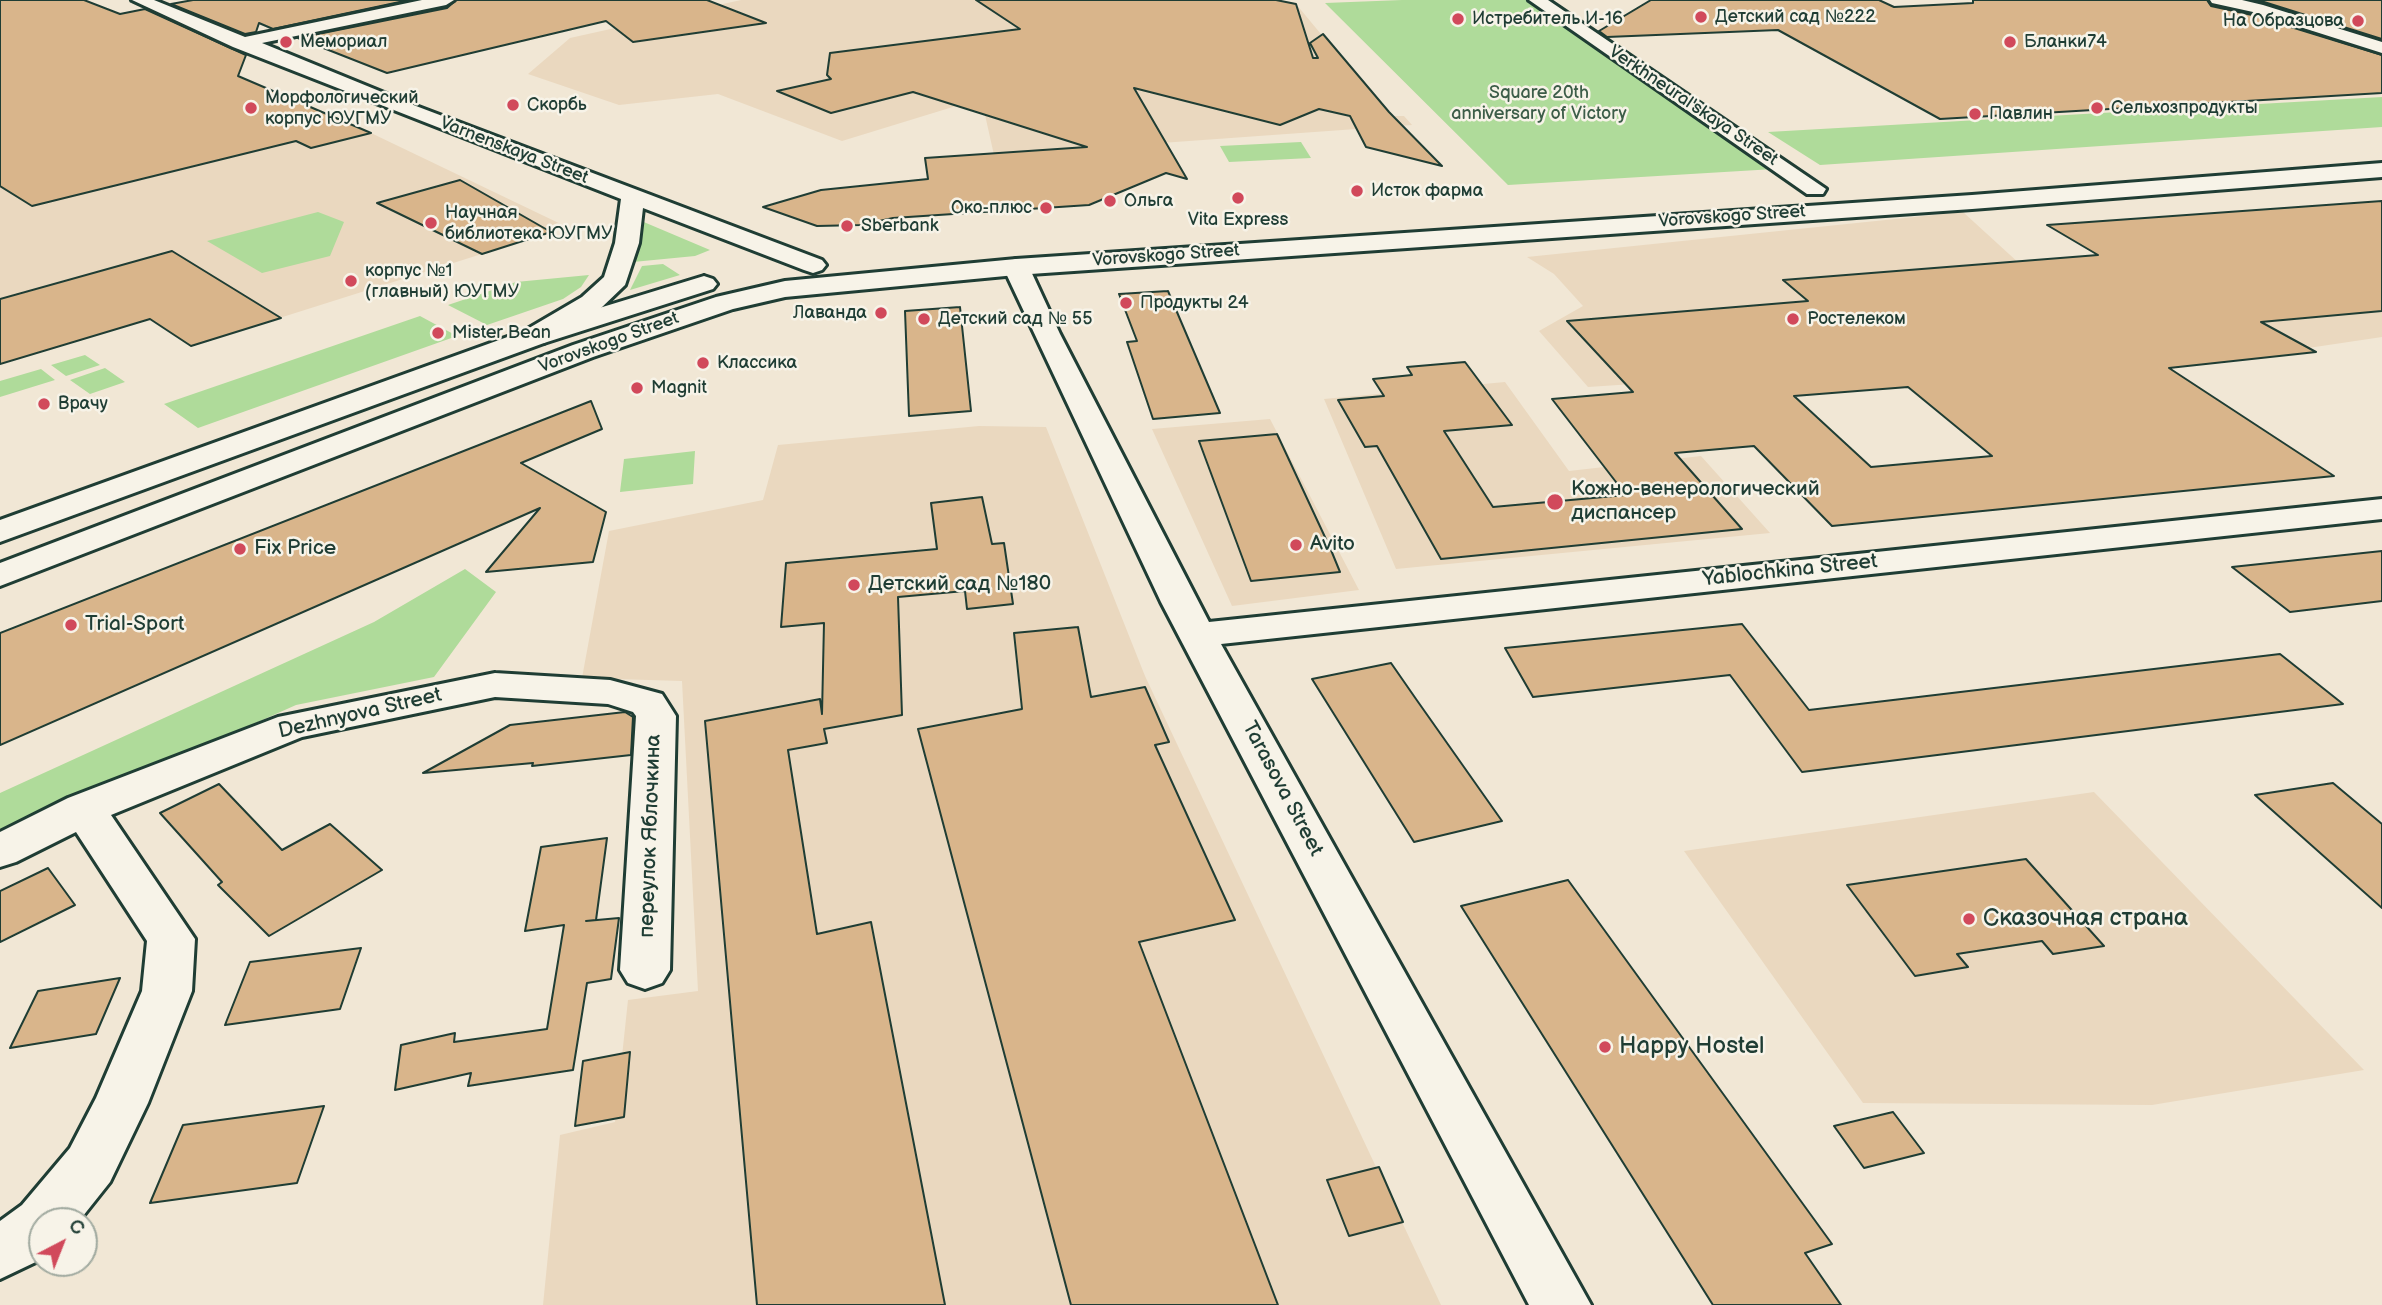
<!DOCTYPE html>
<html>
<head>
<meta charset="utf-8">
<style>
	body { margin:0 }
	#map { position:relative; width:2382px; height:1305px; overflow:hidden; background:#f1e7d5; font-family:"Balsamiq Sans",sans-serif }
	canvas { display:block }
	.north { position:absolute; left:28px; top:1207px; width:70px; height:70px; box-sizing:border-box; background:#f7f3e8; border:2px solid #a1aaa0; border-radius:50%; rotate:42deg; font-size:19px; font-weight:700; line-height:28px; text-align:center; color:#1f3d34 }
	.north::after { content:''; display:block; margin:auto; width:24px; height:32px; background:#d1495b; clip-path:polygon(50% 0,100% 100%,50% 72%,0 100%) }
</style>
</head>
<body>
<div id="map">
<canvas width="2382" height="1305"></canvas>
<div class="north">С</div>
</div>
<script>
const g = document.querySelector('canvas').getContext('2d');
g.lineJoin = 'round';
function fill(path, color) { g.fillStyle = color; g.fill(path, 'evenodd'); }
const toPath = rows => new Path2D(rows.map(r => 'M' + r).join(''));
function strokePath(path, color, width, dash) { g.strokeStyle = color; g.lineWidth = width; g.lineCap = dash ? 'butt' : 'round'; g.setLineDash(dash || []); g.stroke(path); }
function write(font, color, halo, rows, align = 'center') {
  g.font = font + ' "Balsamiq Sans",sans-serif'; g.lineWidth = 5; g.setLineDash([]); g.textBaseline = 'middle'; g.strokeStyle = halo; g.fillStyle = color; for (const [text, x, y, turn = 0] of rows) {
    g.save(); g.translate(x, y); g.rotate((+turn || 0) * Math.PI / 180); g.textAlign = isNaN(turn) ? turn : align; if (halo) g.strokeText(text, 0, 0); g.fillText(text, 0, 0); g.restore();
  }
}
const built = toPath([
	[741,0,1277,0,1296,4,1389,116,1404,116,1412,125,994,155,985,115,956,106,842,141,718,94,619,105,528,74,570,38],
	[281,94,371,133,567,227,191,346,159,325,154,318,0,364,0,102,258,99],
	[1963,212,2078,317,2129,351,1588,387,1539,331,1583,306,1554,274,1527,257],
	[2382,284,2382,337,2194,365,2103,309],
	[1505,382,1569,471,1701,456,1770,533,1396,569,1324,399],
	[1270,419,1359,590,1232,606,1152,429],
	[979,426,1046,427,1145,676,1441,1305,543,1305,560,1135,615,1122,628,1000,698,991,682,681,582,678,609,531,763,500,778,445],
	[2094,792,2364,1070,2152,1105,1863,1103,1684,851]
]);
const green = toPath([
	[1402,0,1531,0,1774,169,1508,185,1325,3],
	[2382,97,2382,127,1820,165,1768,132],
	[1301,142,1311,158,1229,162,1220,146],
	[318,212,344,222,330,256,262,273,207,241],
	[639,220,710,250,695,256,633,262],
	[663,264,680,275,630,290,642,266],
	[589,275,581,287,563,299,487,325,448,305,516,282],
	[420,316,457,336,198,428,164,404],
	[85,355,100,365,66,376,51,365],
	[105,368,125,382,90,394,70,380],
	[41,369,55,380,0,397,0,381],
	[695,451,693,484,620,492,624,459],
	[465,569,496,592,434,677,296,705,0,837,0,793,374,622]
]);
const building = toPath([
	[0,0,84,0,120,14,145,9,246,55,238,76,371,133,311,148,296,141,32,206,0,186,0,0],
	[193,0,409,0,273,29,259,23,256,32,245,34,171,4,193,0],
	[456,0,707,0,766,23,633,42,606,21,387,73,298,38,447,8,456,0],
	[976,0,1276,0,1296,4,1313,58,1318,58,1310,43,1323,34,1389,112,1442,166,1366,147,1350,116,1319,109,1280,125,1134,88,1187,179,1166,173,1089,205,893,218,861,225,817,226,763,207,821,190,928,179,925,158,1087,147,913,92,831,113,777,91,831,79,827,75,830,53,1020,29,976,0],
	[1651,0,1879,0,1894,7,1973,3,1973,0,2207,0,2211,6,2252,15,2382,55,2382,93,1940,119,1778,30,1607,37,1599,31,1651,0],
	[2253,0,2382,0,2382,39,2264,2,2253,0],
	[460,180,551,232,482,254,377,203,460,180],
	[2382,201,2382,311,2261,322,2316,352,2169,368,2334,476,1832,526,1754,446,1675,453,1742,529,1441,559,1377,446,1365,447,1338,400,1384,396,1373,379,1412,375,1407,367,1465,362,1512,425,1444,431,1493,507,1626,495,1552,399,1633,392,1567,321,1808,301,1783,280,2098,255,2047,225,2382,201],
	[1908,387,1992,456,1871,467,1794,396,1908,387],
	[172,251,281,318,191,346,150,319,0,364,0,299,172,251],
	[1168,291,1220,413,1153,419,1127,342,1137,341,1119,294,1168,291],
	[960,307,971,411,909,416,905,311,960,307],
	[591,401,602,429,521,463,606,512,593,562,486,572,540,508,0,745,0,633,591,401],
	[1277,434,1331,550,1340,572,1251,581,1199,441,1277,434],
	[982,497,992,544,1004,543,1013,604,967,609,965,591,898,597,902,715,824,729,827,743,788,750,817,934,871,922,945,1305,757,1305,705,721,820,699,822,714,824,623,781,627,786,563,937,549,931,503,982,497],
	[2382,551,2382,601,2290,612,2232,567,2382,551],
	[1742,624,1809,710,2280,654,2343,704,1802,772,1730,675,1533,697,1505,648,1742,624],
	[1078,627,1091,697,1145,687,1169,742,1155,745,1235,920,1139,942,1278,1305,1071,1305,918,729,1022,709,1014,633,1078,627],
	[1391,663,1416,699,1502,821,1414,842,1312,679,1391,663],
	[625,712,633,717,631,755,532,766,533,763,423,773,510,725,625,712],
	[2333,783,2382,824,2382,908,2255,795,2333,783],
	[219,784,282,850,330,824,382,870,269,936,218,885,222,882,160,813,219,784],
	[607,838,596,920,586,921,619,918,611,979,587,983,573,1070,468,1086,471,1073,395,1090,401,1045,455,1033,454,1042,547,1029,564,925,525,931,541,847,607,838],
	[2026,859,2104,946,2053,954,2042,941,1957,954,1968,967,1915,976,1847,885,2026,859],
	[48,868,75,905,0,942,0,891,48,868],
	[1568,880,1832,1244,1805,1253,1841,1305,1713,1305,1461,906,1568,880],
	[361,948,340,1009,225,1025,250,962,361,948],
	[120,978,96,1034,10,1048,38,991,120,978],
	[630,1052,624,1117,575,1126,583,1061,630,1052],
	[324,1106,297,1183,150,1203,183,1125,324,1106],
	[1893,1112,1924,1153,1864,1168,1834,1126,1893,1112],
	[1379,1167,1403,1222,1349,1236,1327,1180,1379,1167]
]);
const minor = toPath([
	[132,0,154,0,245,37,422,0,454,0,446,5,262,43,416,106,822,260,826,265,822,270,813,273,804,270,643,208,639,243,625,285,600,309,544,343,524,343,520,337,524,331,582,297,604,277,615,243,621,199,233,47,132,0],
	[1529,0,1548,0,1826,189,1823,194,1807,194,1529,0],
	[2210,0,2242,0,2263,5,2382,42,2382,53,2253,12,2212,3,2210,0],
	[1016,259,1025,262,1029,267,1060,334,1209,622,2382,499,2382,519,1221,644,1591,1305,1529,1305,1161,602,1003,267,1007,262,1016,259],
	[495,673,610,680,662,694,676,716,670,970,662,983,645,989,628,983,620,970,636,716,633,712,608,704,495,697,302,737,111,815,195,939,192,991,148,1103,110,1182,79,1221,42,1221,42,1259,0,1279,0,1221,22,1205,70,1148,96,1098,142,991,147,941,76,832,16,862,0,867,0,832,68,798,278,717,495,673]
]);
const secondary = toPath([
	[2382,163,2382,177,1972,209,1016,275,785,297,733,309,593,357,0,586,0,563,573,345,716,297,785,281,1016,259,1972,195,2382,163],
	[704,276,713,279,717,284,713,289,544,343,0,542,0,520,524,331,704,276]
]);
const markers = [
	[1701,17,7,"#d1495b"],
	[1458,19,7,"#d1495b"],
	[2358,21,7,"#d1495b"],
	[286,42,7,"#d1495b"],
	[2010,42,7,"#d1495b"],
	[513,105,7,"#d1495b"],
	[251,108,7,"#d1495b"],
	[2097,108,7,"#d1495b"],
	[1975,114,7,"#d1495b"],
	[1357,191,7,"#d1495b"],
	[1238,198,7,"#d1495b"],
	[1110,201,7,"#d1495b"],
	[1046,208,7,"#d1495b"],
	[431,223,7,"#d1495b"],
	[847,226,7,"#d1495b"],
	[351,281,7,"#d1495b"],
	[1126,303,7,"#d1495b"],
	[881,313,7,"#d1495b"],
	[924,319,7,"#d1495b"],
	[1793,319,7,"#d1495b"],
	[438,333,7,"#d1495b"],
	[703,363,7,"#d1495b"],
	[637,388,7,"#d1495b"],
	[44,404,7,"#d1495b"],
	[1555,502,9,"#d1495b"],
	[1296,545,7,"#d1495b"],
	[240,549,7,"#d1495b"],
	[854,585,7,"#d1495b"],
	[71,625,7,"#d1495b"],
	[1969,919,7,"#d1495b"],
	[1605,1047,7,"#d1495b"]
];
const farPoinames = [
	["Детский сад №222",1715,17],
	["Истребитель И-16",1472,19],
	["На Образцова",2344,21,"right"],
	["Мемориал",300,42],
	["Бланки74",2024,42],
	["Морфологический",265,98],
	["корпус ЮУГМУ",265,119],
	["Скорбь",527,105],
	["Сельхозпродукты",2111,108],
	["Павлин",1989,114],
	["Исток фарма",1371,191],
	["Ольга",1124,201],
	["Око-плюс",1032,208,"right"],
	["Научная",445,213],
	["библиотека ЮУГМУ",445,234],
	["Vita Express",1238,220,"center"],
	["Sberbank",861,226],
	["корпус №1",365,271],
	["(главный) ЮУГМУ",365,292],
	["Продукты 24",1140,303],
	["Лаванда",867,313,"right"],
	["Детский сад № 55",938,319],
	["Ростелеком",1807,319],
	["Mister Bean",452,333],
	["Классика",717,363],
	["Magnit",651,388],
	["Врачу",58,404]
];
const farParknames = [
	["Square 20th",1539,93],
	["anniversary of Victory",1539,114]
];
const farStreetnames = [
	["Verkhneural'skaya Street",1693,106,34],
	["Varnenskaya Street",514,151,21],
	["Vorovskogo Street",1732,217,-4],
	["Vorovskogo Street",1166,256,-4],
	["Vorovskogo Street",609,343,-20]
];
const poiNames = [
	["Кожно-венерологический",1571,490],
	["диспансер",1571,514],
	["Avito",1310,545],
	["Fix Price",254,549],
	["Детский сад №180",868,585],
	["Trial-Sport",85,625]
];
const streetNames = [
	["Yablochkina Street",1790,571,-6],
	["Dezhnyova Street",360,714,-13],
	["Tarasova Street",1282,789,62],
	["переулок Яблочкина",651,836,-88]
];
const nearPoinames = [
	["Сказочная страна",1983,919],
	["Happy Hostel",1619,1047]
];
fill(built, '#ead8bf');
fill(green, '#afdb9a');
fill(building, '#d9b58b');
strokePath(building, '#1f3d34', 2);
strokePath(minor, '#1f3d34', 6);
strokePath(secondary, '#1f3d34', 6);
fill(minor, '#f7f3e8');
fill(secondary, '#f7f3e8');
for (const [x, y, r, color] of markers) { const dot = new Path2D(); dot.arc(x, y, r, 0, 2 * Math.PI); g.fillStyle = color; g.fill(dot); strokePath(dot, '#f7f3e8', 2.5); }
write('18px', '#1f3d34', '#f7f3e8', farPoinames, 'left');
write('18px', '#3c5d48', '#f7f3e8', farParknames);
write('18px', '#1f3d34', '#f7f3e8', farStreetnames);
write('21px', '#1f3d34', '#f7f3e8', poiNames, 'left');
write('21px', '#1f3d34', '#f7f3e8', streetNames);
write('24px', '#1f3d34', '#f7f3e8', nearPoinames, 'left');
</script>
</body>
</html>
